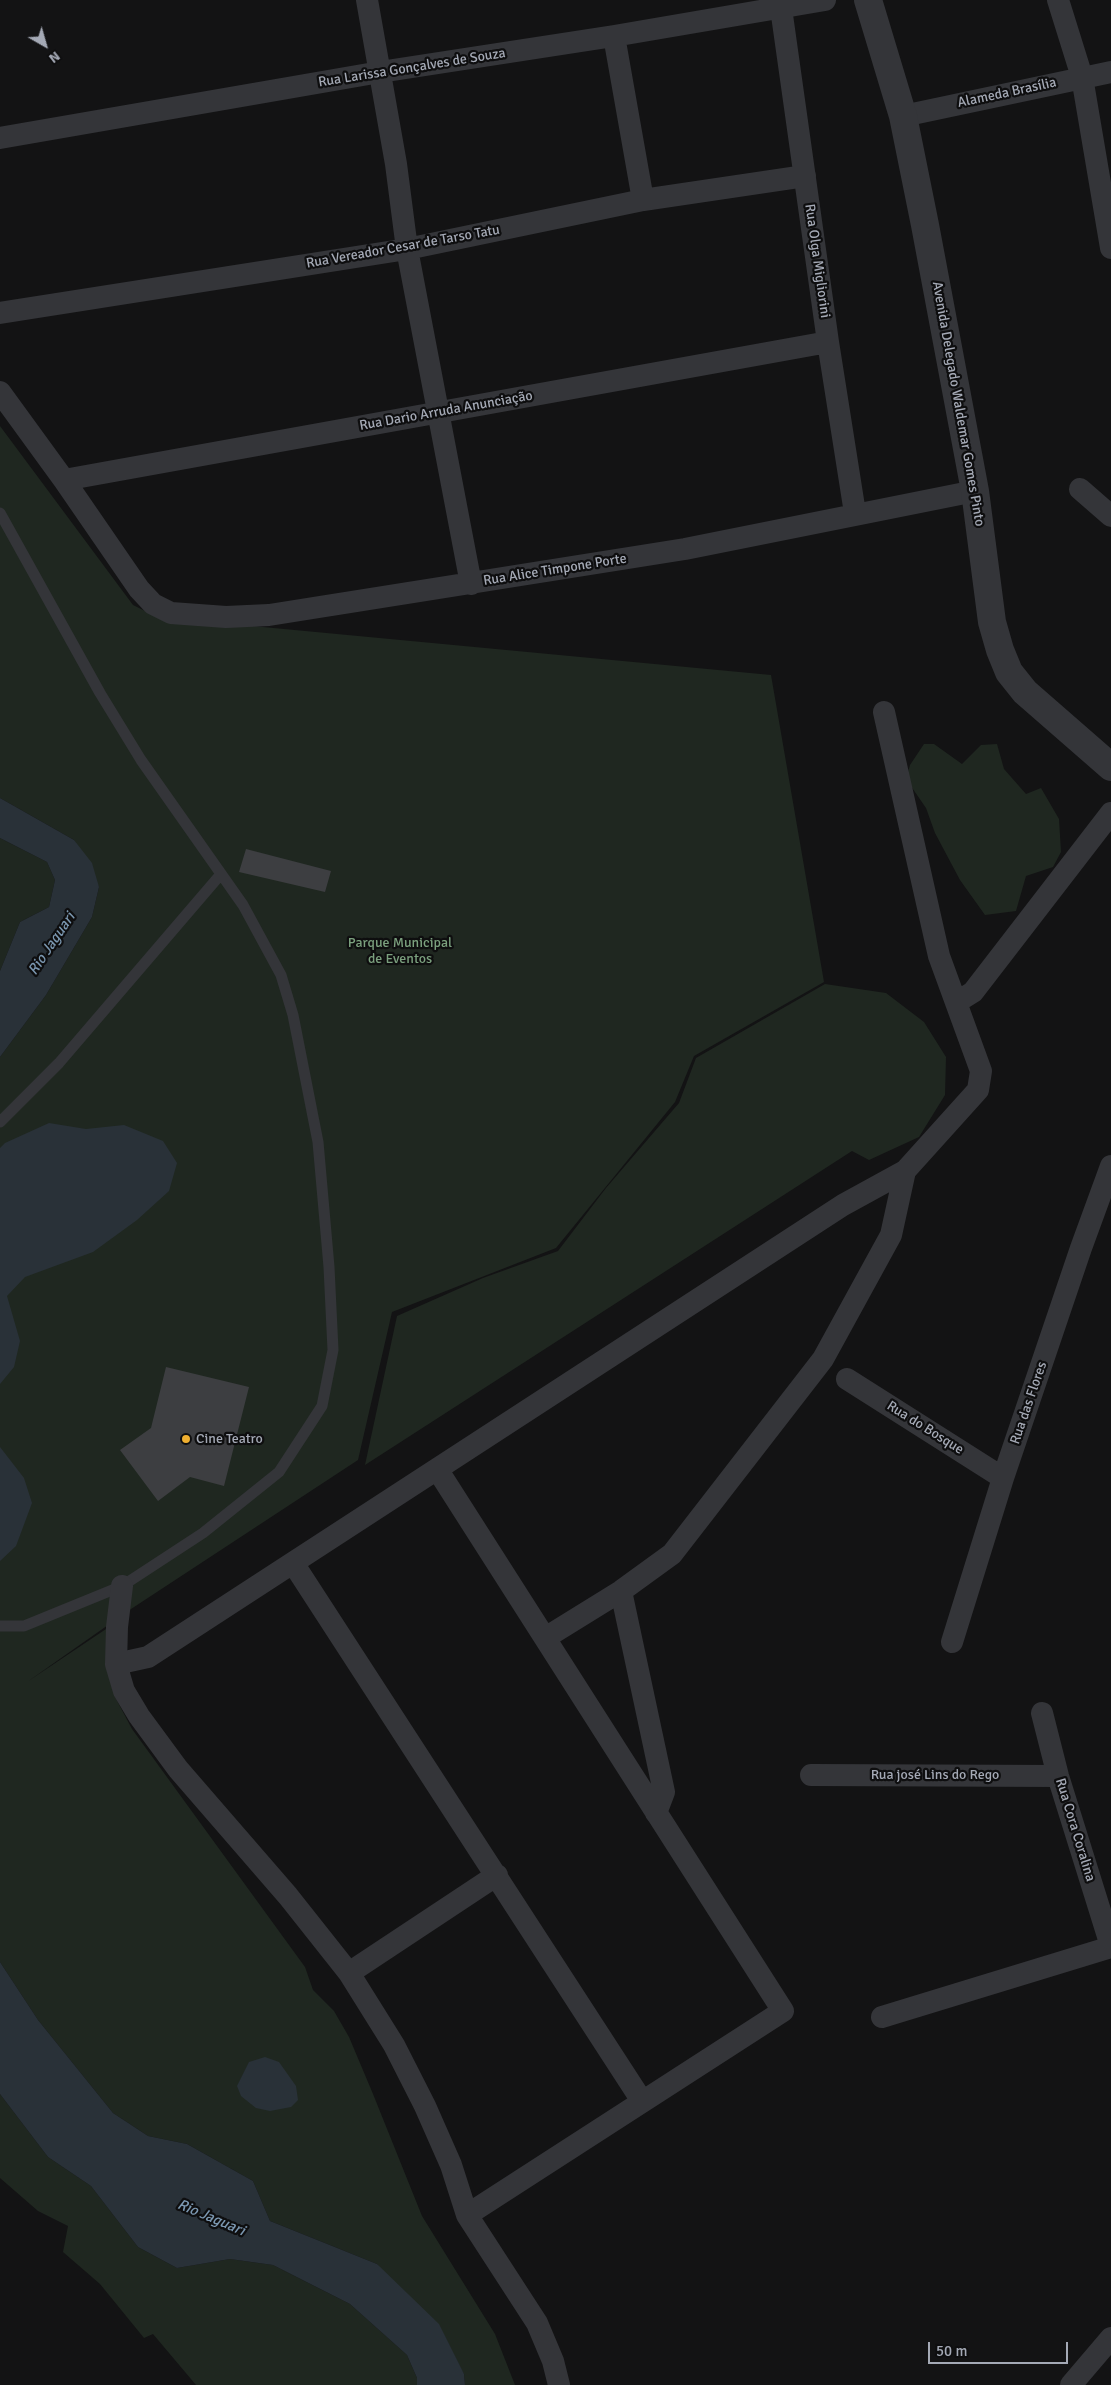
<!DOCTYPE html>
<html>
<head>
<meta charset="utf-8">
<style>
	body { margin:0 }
	#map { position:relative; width:1111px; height:2385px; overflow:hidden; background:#131314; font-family:Signika,sans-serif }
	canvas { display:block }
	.north { position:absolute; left:20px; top:20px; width:50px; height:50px; -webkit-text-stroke:4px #0e0e0f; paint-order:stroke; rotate:142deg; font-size:14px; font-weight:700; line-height:20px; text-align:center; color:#a4a9b5 }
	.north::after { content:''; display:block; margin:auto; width:18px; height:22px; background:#a4a9b5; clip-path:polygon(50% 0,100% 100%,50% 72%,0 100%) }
	.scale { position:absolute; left:928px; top:2342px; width:140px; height:22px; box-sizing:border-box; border:2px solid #a4a9b5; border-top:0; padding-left:6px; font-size:15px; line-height:18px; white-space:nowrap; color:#a4a9b5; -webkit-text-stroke:4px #0e0e0f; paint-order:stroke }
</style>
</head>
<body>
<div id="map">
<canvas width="1111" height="2385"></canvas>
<div class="north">N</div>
<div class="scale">50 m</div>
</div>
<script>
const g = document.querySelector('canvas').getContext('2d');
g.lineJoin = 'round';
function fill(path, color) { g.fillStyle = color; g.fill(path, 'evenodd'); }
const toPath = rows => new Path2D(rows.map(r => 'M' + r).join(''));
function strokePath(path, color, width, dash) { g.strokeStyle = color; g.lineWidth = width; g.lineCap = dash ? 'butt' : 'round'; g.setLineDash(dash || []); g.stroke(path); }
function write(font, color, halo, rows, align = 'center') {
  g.font = font + ' Signika,sans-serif'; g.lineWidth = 4.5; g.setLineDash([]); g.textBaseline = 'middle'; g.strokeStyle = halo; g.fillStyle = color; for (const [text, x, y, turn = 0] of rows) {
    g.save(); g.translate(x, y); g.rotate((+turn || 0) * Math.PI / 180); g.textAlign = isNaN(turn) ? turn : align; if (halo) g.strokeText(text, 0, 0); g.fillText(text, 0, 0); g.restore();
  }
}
const green = toPath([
	[0,426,133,605,157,617,771,675,824,982,694,1056,675,1102,556,1248,392,1312,358,1460,128,1611,27,1682,106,1629,115,1697,132,1729,305,1967,313,1990,334,2011,349,2037,373,2094,422,2216,495,2334,515,2385,465,2385,464,2374,377,2264,270,2221,253,2181,187,2144,148,2136,113,2113,38,2020,0,1962,0,1057,46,995,92,917,99,887,74,840,0,798],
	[924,744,934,744,962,764,981,745,997,744,1004,769,1026,794,1041,788,1059,819,1061,852,1053,867,1026,876,1016,911,985,915,960,880,935,833,926,808,906,779,910,765],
	[0,838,47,862,55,880,49,907,20,922,0,971],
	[825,984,886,993,924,1022,946,1057,945,1095,919,1137,869,1160,852,1151,365,1465,397,1316,483,1278,558,1251,606,1188,679,1103,696,1058],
	[0,2094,48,2157,91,2186,138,2247,177,2268,230,2259,273,2265,350,2304,407,2355,417,2378,417,2385,196,2385,153,2334,144,2338,100,2284,63,2252,68,2226,38,2211,0,2178]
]);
const water = toPath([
	[0,798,74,840,92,863,99,887,92,917,46,995,0,1057,0,971,20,922,49,907,55,880,47,862,0,838],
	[49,1123,86,1129,124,1125,163,1141,177,1163,169,1191,137,1220,93,1252,25,1277,7,1296,20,1341,14,1367,0,1384,0,1148,5,1143],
	[0,1447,24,1478,32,1503,16,1546,0,1561],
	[0,1962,38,2020,113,2113,148,2136,187,2144,253,2181,270,2221,377,2264,439,2324,464,2374,465,2385,417,2385,417,2378,407,2355,350,2304,273,2265,230,2259,177,2268,138,2247,91,2186,48,2157,0,2094],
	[265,2057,279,2062,296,2086,298,2100,291,2107,270,2111,256,2108,241,2096,237,2086,249,2062]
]);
const building = toPath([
	[246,849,331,871,325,892,239,872],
	[166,1367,249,1387,224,1486,190,1477,158,1501,120,1450,151,1428]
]);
const service = toPath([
	[0,513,100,693,141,760,243,905,281,975,293,1015,318,1142,329,1267,333,1350,322,1406,279,1472,203,1533,122,1586,24,1626,0,1626],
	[0,1122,59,1063,221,874]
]);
const minor = toPath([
	[367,0,396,164,407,249,471,584],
	[1058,0,1082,77,1111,248],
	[781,8,828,342,855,513],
	[614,36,643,200],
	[903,116,1111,72],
	[0,138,380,72,614,36,825,0],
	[0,313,407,249,643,200,805,176],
	[0,392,64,480,139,589,153,604,171,613,226,617,269,615,685,549,975,491],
	[64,480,828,342],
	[1080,489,1111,516],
	[957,1002,973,992,1111,813],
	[847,1379,1003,1478],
	[437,1469,783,2011,467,2215],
	[293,1563,642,2101],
	[122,1586,117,1627,116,1664,124,1691,139,1716,178,1769,288,1896,349,1973,394,2045,425,2106,451,2165,467,2215,537,2323,553,2361,559,2385],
	[621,1591,664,1792,656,1813],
	[545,1638,621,1591,672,1554,823,1359,891,1235,905,1171],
	[952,1642,1003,1478,1081,1248,1111,1166],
	[116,1664,148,1657,843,1205,905,1171,978,1090,981,1071,939,956,884,712],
	[1042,1713,1058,1776,1111,1946],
	[811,1775,1058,1776],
	[349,1973,497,1875],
	[882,2017,1111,1947],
	[1071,2385,1111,2338]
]);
const tertiary = toPath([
	[868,0,903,116,925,225,975,491,992,622,1000,650,1009,672,1025,692,1111,767]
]);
const markers = [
	[186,1439,5,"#efaf30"]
];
const streetNames = [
	["Rua Larissa Gonçalves de Souza",412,68,-9],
	["Alameda Brasília",1007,93,-12],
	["Rua Vereador Cesar de Tarso Tatu",403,247,-10],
	["Rua Olga Migliorini",817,261,82],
	["Avenida Delegado Waldemar Gomes Pinto",958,404,80],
	["Rua Dario Arruda Anunciação",446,411,-10],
	["Rua Alice Timpone Porte",555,570,-9],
	["Rua das Flores",1029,1403,-71],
	["Rua do Bosque",925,1428,32],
	["Rua josé Lins do Rego",935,1775],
	["Rua Cora Coralina",1075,1830,73]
];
const parkNames = [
	["Parque Municipal",400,943],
	["de Eventos",400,959]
];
const poiNames = [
	["Cine Teatro",196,1439]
];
const waterNames = [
	["Rio Jaguari",52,944,-56],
	["Rio Jaguari",211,2218,23]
];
fill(green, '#1f2720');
fill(water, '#293138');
fill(building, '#3d3e41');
strokePath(service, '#343539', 11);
strokePath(minor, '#343539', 22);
strokePath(tertiary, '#343539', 28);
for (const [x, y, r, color] of markers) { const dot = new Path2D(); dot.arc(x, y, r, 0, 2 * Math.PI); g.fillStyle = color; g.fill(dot); strokePath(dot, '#0e0e0f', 2); }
write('14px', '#a4a9b5', '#0e0e0f', streetNames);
write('14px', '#7ba07e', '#0e0e0f', parkNames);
write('14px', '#a4a9b5', '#0e0e0f', poiNames, 'left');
write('italic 15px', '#7b97b0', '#0e0e0f', waterNames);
</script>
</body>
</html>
